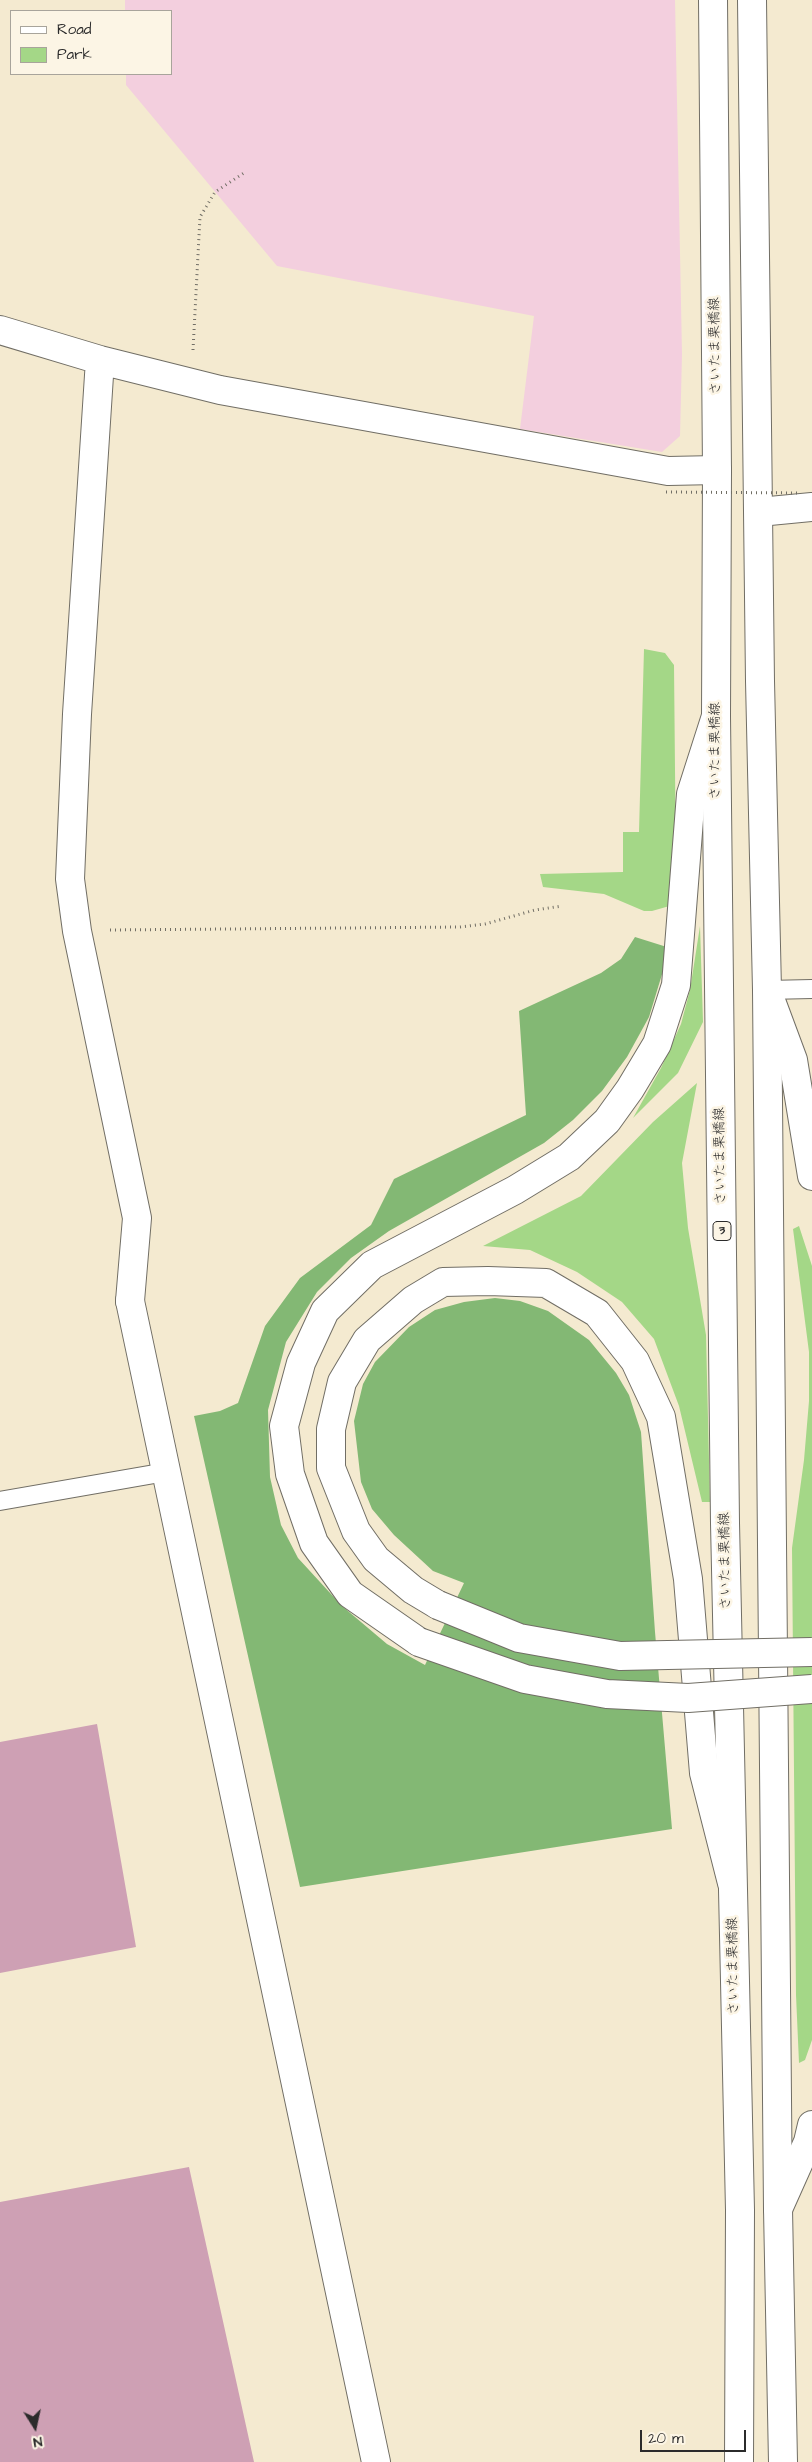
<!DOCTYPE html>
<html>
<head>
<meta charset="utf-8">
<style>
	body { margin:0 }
	#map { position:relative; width:812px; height:2462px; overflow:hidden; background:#f4ead0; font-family:"Architects Daughter",sans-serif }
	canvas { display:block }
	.legend { position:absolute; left:10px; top:10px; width:162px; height:65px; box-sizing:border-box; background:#fcf5e5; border:1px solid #a8a49b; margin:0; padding:6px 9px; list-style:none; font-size:15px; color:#2b2b2b }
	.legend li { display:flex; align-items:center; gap:10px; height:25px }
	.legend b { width:25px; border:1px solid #a8a49b }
	.north { position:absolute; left:10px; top:2402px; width:50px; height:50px; -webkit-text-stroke:4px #fcf5e5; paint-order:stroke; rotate:170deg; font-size:14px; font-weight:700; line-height:20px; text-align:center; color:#2b2b2b }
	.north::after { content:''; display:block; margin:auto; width:18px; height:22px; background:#2b2b2b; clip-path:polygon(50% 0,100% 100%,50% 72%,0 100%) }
	.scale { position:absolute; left:640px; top:2430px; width:106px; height:22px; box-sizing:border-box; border:2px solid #2b2b2b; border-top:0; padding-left:6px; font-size:15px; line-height:18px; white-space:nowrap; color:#2b2b2b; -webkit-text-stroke:4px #fcf5e5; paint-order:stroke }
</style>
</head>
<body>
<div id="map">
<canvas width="812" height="2462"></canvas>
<ul class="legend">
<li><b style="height:6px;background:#fff"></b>Road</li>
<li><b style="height:14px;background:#a4d787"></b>Park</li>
</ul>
<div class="north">N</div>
<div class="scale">20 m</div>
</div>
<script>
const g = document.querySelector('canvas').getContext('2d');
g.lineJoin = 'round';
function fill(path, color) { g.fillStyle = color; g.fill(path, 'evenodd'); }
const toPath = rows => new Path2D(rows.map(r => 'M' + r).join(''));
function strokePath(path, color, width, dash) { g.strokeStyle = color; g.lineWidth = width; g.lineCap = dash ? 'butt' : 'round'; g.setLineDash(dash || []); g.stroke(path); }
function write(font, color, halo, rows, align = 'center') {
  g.font = font + ' "Architects Daughter","Klee One",sans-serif'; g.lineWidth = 5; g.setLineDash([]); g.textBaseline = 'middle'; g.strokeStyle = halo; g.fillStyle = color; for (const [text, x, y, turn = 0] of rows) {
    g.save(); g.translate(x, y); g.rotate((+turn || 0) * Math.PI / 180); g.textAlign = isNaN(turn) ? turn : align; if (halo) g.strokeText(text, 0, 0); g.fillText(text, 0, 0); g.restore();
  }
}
const built = toPath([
	[125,0,675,0,682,354,680,436,662,452,520,429,534,316,277,266,126,85,126,74,171,74,171,11,125,11]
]);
const green = toPath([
	[644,649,665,653,674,665,676,874,673,905,652,911,644,911,604,894,543,887,540,874,623,872,623,832,639,832],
	[700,926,703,1022,678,1073,633,1118,661,1068,681,1024,690,990],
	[697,1083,682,1163,688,1228,706,1335,710,1502,702,1502,679,1406,654,1339,622,1302,577,1272,530,1250,483,1246,581,1196,653,1122],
	[799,1226,812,1266,812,2040,805,2060,799,2063,796,1995,792,1548,804,1460,809,1401,809,1352,793,1229]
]);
const forest = toPath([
	[635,937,670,948,649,1017,627,1057,602,1091,573,1120,544,1143,389,1231,351,1258,317,1292,286,1342,268,1410,270,1477,281,1525,298,1558,342,1606,387,1644,425,1665,464,1583,433,1571,394,1535,372,1509,361,1482,354,1421,363,1384,375,1362,409,1327,435,1310,464,1302,495,1298,520,1301,548,1311,589,1340,616,1373,629,1395,641,1432,655,1632,672,1829,300,1887,194,1416,220,1411,238,1403,265,1326,300,1278,371,1225,394,1179,526,1115,519,1011,601,973,621,959]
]);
const building = toPath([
	[97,1724,136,1947,0,1973,0,1742],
	[189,2167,254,2462,0,2462,0,2202]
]);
const path = toPath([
	[193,350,200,217,215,192,244,173],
	[110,930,460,927,485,924,535,910,562,906]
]);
const service = toPath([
	[767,990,812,989],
	[0,1501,166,1472]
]);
const minor = toPath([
	[0,330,100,360,220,390,668,471,717,470],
	[100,360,77,714,70,879,77,931,137,1218,130,1301],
	[759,512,812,507]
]);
const tertiary = toPath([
	[130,1301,376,2462]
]);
const primary = toPath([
	[713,0,717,470,716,716,725,1523,740,2210,739,2462],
	[752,0,760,681,767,990,778,2209,783,2462]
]);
const motorway = toPath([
	[767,990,793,1060,812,1176],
	[438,1605,413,1590,376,1559,356,1531,331,1468,331,1429,342,1382,367,1340,413,1300,443,1282,488,1281,546,1283,597,1313,635,1361,661,1417,688,1579,704,1773,732,1883],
	[419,1642,350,1594,314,1543,290,1474,284,1426,301,1363,325,1311,372,1265,515,1190,569,1157,607,1121,630,1089,657,1044,676,985,691,794,716,716],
	[778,2209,808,2142,812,2125]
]);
const pathBridge = toPath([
	[666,492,799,493]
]);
const motorwayBridge = toPath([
	[438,1605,519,1638,620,1656,812,1652],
	[419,1642,525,1679,607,1694,688,1698,812,1689]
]);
const shields = [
	[722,1231,18]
];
const shieldNames = [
	["3",722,1231]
];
const streetNames = [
	["さいたま栗橋線",716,346,-91],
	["さいたま栗橋線",716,751,-90],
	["さいたま栗橋線",721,1156,-91],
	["さいたま栗橋線",726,1561,-91],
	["さいたま栗橋線",734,1966,-91]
];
fill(built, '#f3cfde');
fill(green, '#a4d787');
fill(forest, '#83b874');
fill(building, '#cea0b4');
strokePath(service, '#716e65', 20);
strokePath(minor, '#716e65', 30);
strokePath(tertiary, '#716e65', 30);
strokePath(primary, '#716e65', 30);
strokePath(motorway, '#716e65', 30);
strokePath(path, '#716e65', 3, [1, 4]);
strokePath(service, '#fff', 18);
strokePath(minor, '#fff', 28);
strokePath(tertiary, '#fff', 28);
strokePath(primary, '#fff', 28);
strokePath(motorway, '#fff', 28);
strokePath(motorwayBridge, '#716e65', 30, []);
strokePath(pathBridge, '#716e65', 3, [1, 4]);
strokePath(motorwayBridge, '#fff', 28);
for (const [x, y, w] of shields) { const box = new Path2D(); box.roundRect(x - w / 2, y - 9.5, w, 19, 4); g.fillStyle = '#fcf5e5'; g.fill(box); strokePath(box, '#2b2b2b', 1); }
write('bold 12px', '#2b2b2b', null, shieldNames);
write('14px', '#2b2b2b', '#fcf5e5', streetNames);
</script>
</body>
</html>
